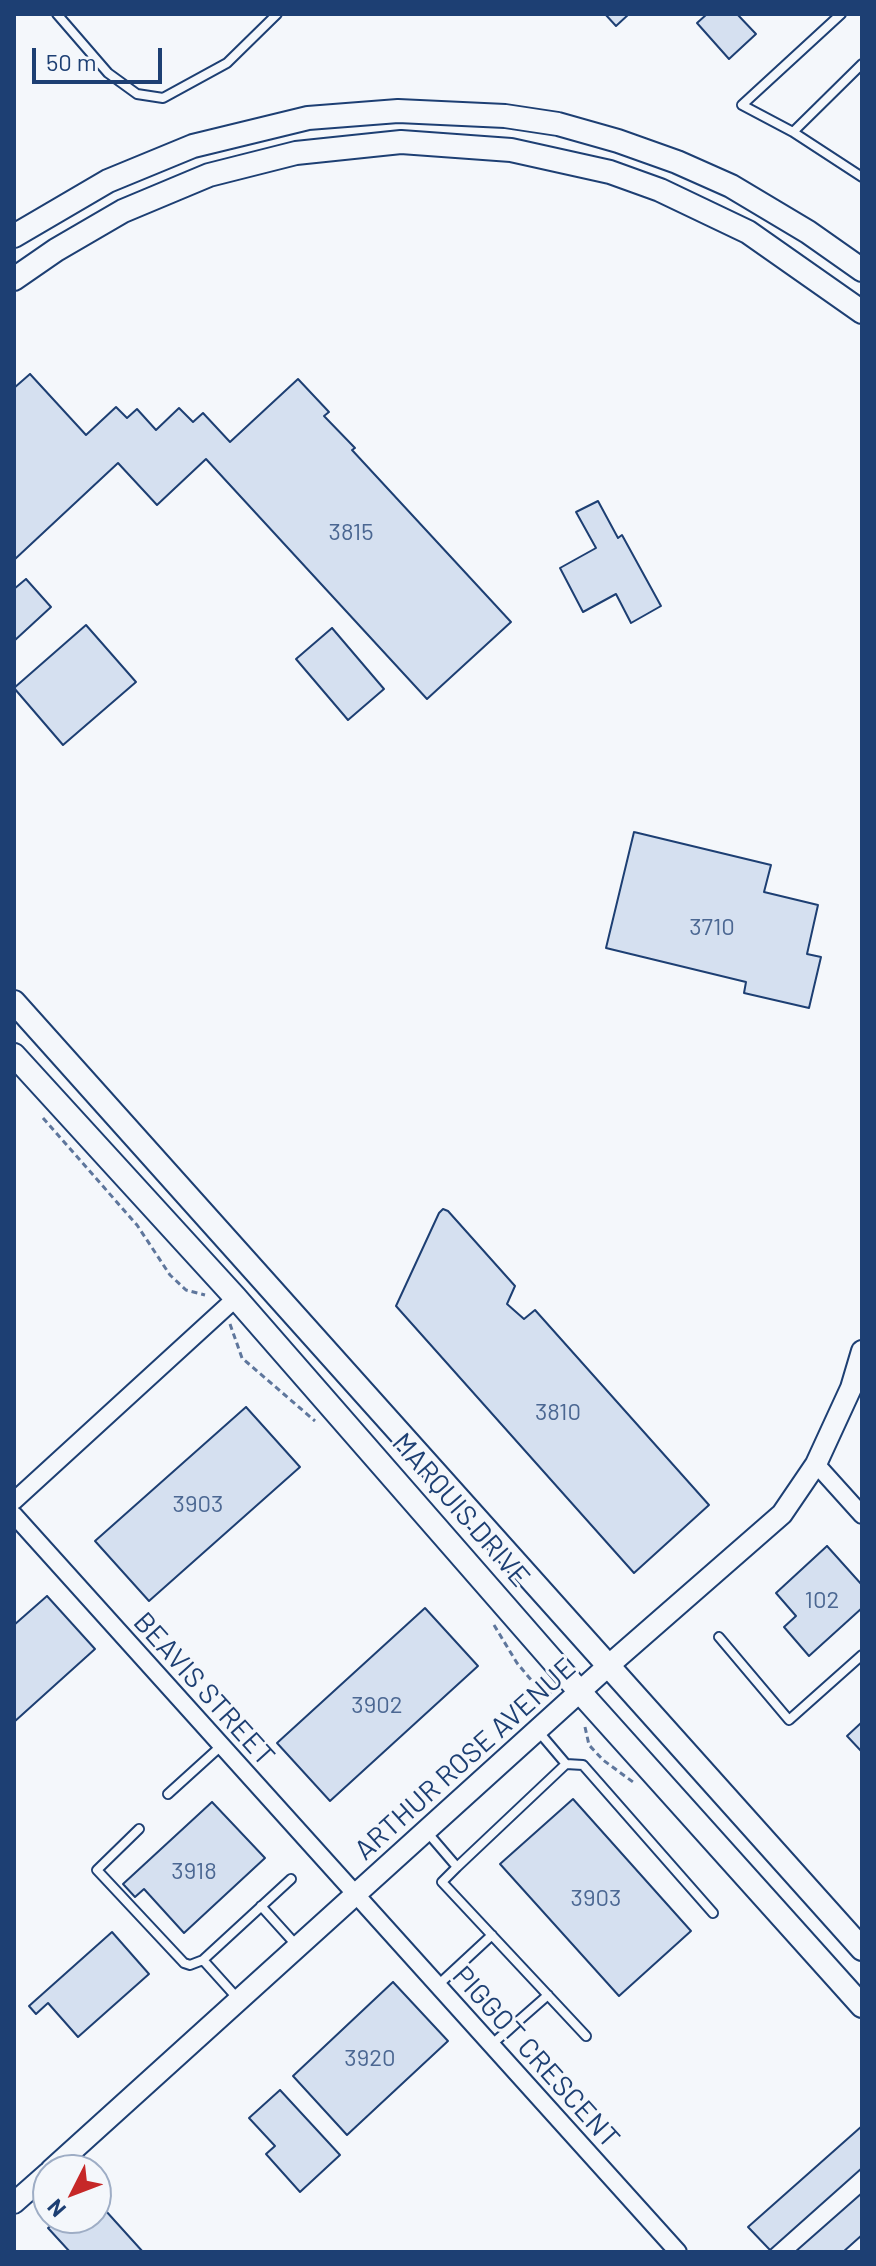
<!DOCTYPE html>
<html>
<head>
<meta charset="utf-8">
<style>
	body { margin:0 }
	#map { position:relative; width:876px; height:2266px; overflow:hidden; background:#f4f7fb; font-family:Barlow,sans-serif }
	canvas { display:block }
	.frame { position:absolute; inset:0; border:16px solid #1d3f73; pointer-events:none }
	.north { position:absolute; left:32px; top:2154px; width:80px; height:80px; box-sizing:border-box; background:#f4f7fb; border:2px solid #9eadc5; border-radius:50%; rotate:228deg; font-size:22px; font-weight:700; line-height:32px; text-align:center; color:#1d3f73 }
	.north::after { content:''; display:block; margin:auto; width:28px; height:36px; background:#c62828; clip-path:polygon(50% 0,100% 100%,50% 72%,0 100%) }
	.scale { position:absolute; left:32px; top:48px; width:130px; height:36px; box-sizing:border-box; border:4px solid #1d3f73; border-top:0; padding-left:10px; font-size:24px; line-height:28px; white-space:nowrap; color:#1d3f73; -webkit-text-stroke:6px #f4f7fb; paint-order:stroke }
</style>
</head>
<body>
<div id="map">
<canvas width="876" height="2266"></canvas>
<div class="frame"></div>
<div class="north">N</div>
<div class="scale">50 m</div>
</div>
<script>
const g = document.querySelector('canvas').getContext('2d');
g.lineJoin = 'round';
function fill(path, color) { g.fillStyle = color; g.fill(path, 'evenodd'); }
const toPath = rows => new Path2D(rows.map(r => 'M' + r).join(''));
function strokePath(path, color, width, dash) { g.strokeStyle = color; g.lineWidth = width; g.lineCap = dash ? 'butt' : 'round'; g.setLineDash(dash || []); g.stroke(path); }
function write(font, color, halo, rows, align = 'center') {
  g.font = font + ' Barlow,sans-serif'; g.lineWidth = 6; g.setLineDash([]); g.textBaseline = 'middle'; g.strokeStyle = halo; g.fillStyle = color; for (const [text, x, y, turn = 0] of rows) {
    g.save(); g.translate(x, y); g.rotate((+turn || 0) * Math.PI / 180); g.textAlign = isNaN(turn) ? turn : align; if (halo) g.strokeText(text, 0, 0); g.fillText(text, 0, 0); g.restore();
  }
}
const building = toPath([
	[605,14,629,14,616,26,605,14],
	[707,14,737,14,756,34,729,59,697,23,707,14],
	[30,374,86,435,116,407,127,418,137,409,156,430,179,408,193,422,203,413,230,442,298,379,329,412,324,416,355,448,352,450,511,622,427,699,206,459,157,505,118,463,14,560,14,388,30,374],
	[598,501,618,538,622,535,661,606,631,623,616,594,583,612,560,568,596,548,576,512,598,501],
	[26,579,51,607,14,641,14,589,26,579],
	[86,625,136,682,63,745,14,688,86,625],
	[332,628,384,689,348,720,296,659,332,628],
	[634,832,771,865,764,892,818,905,807,954,821,957,809,1008,744,993,746,982,606,948,634,832],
	[443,1209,448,1211,515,1286,507,1304,524,1319,535,1310,709,1505,634,1573,396,1306,439,1213,443,1209],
	[246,1407,300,1467,149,1601,95,1541,246,1407],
	[827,1546,862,1585,862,1608,809,1656,784,1627,796,1616,776,1593,827,1546],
	[47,1596,95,1649,14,1722,14,1625,47,1596],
	[425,1608,478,1666,330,1801,277,1743,425,1608],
	[862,1722,862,1752,847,1736,862,1722],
	[573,1799,691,1931,619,1996,500,1864,573,1799],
	[212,1802,265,1858,184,1933,144,1889,135,1897,123,1884,212,1802],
	[112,1932,149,1974,78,2037,48,2003,36,2014,29,2006,112,1932],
	[393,1982,448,2041,347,2135,293,2076,393,1982],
	[280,2090,340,2155,300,2192,266,2154,275,2146,249,2118,280,2090],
	[862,2126,862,2168,770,2250,748,2227,862,2126],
	[862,2193,862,2235,843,2252,795,2252,862,2193],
	[96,2200,143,2252,70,2252,48,2228,60,2218,96,2218,96,2200]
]);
const path = toPath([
	[43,1118,137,1225,170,1275,186,1290,205,1295],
	[230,1324,242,1358,315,1421],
	[494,1625,517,1663,532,1681,543,1683,552,1693],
	[585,1727,589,1745,603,1760,633,1782]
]);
const service = toPath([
	[57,14,108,73,137,94,163,98,227,63,277,14],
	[841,14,742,105,793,132,862,177],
	[793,132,862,64],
	[719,1637,789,1720,862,1655],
	[538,1731,566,1764,583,1765,713,1913],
	[168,1794,221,1746],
	[139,1829,97,1870,184,1963,190,1965,203,1960],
	[427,1832,457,1867,442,1882,586,2036],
	[457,1867,566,1764],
	[261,1906,298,1947],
	[437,1986,492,1935],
	[239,2000,203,1960,291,1879],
	[491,2045,548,1995]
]);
const minor = toPath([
	[816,1464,862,1515],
	[14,1501,236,1298],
	[14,1515,678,2252]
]);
const tertiary = toPath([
	[51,2170,608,1666,782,1514,816,1464,851,1388,862,1351],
	[14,2203,48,2173]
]);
const secondary = toPath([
	[14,236,108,181,193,146,308,118,398,111,505,116,558,124,618,141,677,162,731,186,808,232,862,270],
	[14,279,56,250,123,211,209,175,296,153,401,142,511,150,610,172,660,190,748,232,862,312],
	[14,1002,862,1949],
	[14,1055,236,1298,580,1692,862,2006]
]);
const numberNames = [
	["3815",351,532],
	["3710",712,927],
	["3810",558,1412],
	["3903",198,1504],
	["102",822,1600],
	["3902",377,1705],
	["3918",194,1871],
	["3903",596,1898],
	["3920",370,2058]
];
const streetNames = [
	["MARQUIS DRIVE",461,1510,49],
	["BEAVIS STREET",204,1689,48],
	["ARTHUR ROSE AVENUE",465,1759,-42],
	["PIGGOT CRESCENT",536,2057,48]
];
fill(building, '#d5e0f0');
strokePath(building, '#1d3f73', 2);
strokePath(service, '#1d3f73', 12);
strokePath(minor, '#1d3f73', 20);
strokePath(tertiary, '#1d3f73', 24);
strokePath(secondary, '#1d3f73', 26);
strokePath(path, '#5e769c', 3, [6, 4]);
strokePath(service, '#f4f7fb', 8);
strokePath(minor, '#f4f7fb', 16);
strokePath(tertiary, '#f4f7fb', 20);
strokePath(secondary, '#f4f7fb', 22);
write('24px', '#4b6792', null, numberNames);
write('28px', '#1d3f73', '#f4f7fb', streetNames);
</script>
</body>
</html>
